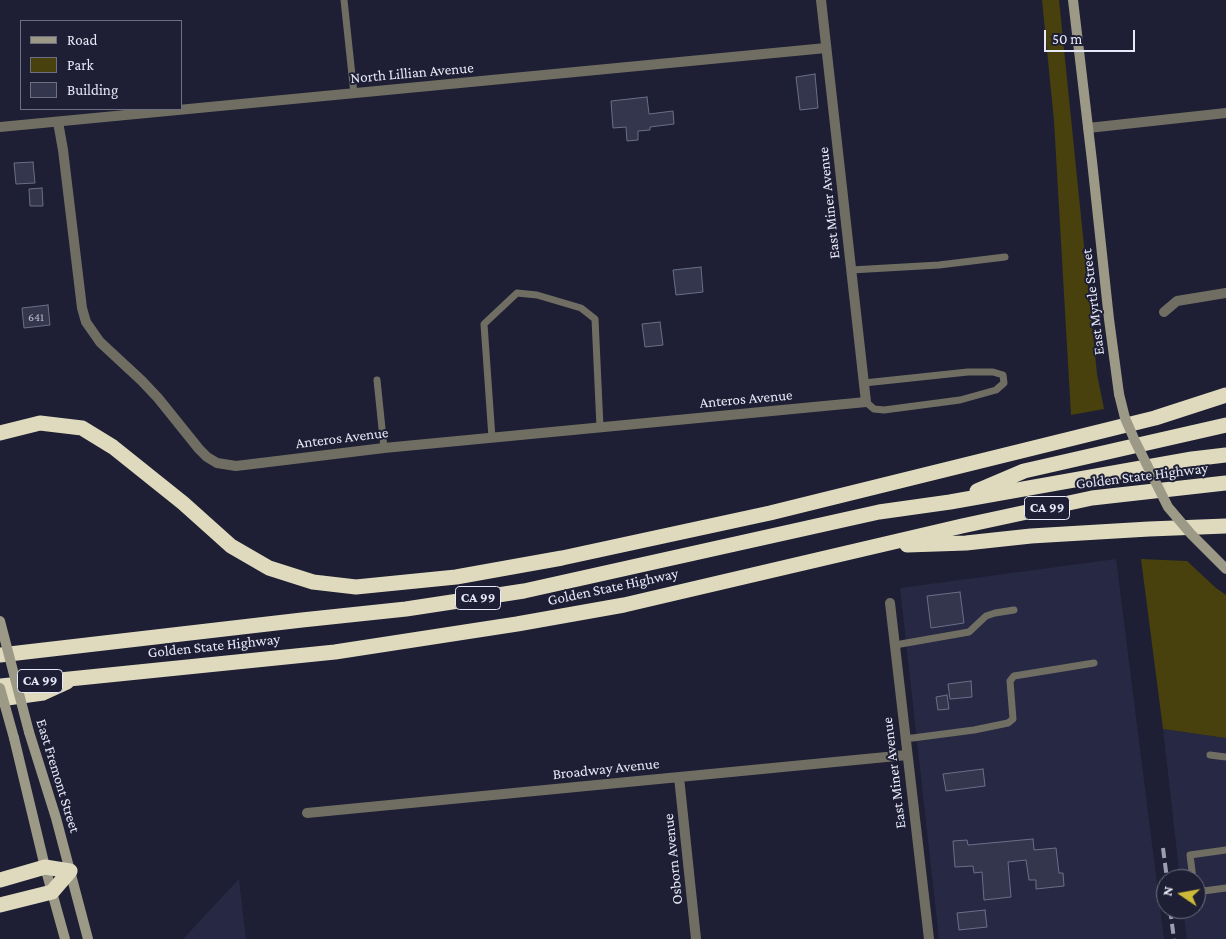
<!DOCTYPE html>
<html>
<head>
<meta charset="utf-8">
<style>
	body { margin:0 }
	#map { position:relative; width:1226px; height:939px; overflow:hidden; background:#1e1f34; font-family:"Crimson Pro",serif }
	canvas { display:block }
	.legend { position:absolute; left:20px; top:20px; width:162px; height:90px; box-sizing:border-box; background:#1e1f34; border:1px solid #6e7082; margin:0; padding:6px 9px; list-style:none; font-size:15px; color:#e7e9f8 }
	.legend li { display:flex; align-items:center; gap:10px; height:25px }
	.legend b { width:25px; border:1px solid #6e7082 }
	.north { position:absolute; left:1156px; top:869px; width:50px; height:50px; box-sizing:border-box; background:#1e1f34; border:1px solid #6e7082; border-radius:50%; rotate:282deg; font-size:14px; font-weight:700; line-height:20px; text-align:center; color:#e7e9f8 }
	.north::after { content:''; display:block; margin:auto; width:18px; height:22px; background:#cdb938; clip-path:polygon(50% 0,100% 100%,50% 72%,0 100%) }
	.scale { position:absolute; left:1044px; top:30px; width:91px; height:22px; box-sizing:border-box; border:2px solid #e7e9f8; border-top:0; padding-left:6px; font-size:15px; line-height:18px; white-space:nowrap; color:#e7e9f8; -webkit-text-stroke:4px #1e1f34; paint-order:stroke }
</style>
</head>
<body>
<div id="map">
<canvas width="1226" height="939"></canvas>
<ul class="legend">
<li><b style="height:6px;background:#9c9a87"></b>Road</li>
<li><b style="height:14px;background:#48400d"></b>Park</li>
<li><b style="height:14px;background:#34364d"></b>Building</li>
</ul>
<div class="north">N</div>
<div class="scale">50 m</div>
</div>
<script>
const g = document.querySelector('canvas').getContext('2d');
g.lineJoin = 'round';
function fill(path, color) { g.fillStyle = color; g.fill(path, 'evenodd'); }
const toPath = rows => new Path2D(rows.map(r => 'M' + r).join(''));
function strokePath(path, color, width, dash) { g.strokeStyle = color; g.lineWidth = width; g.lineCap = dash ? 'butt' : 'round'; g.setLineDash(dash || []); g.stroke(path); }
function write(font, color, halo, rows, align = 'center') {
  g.font = font + ' "Crimson Pro",serif'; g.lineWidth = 4; g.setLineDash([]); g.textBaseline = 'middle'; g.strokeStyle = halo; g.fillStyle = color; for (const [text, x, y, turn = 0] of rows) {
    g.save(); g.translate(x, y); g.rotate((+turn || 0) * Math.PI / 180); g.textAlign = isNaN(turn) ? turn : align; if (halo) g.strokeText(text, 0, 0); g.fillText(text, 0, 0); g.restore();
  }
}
const built = toPath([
	[1116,559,1164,939,939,939,900,588],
	[1163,729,1226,738,1226,939,1187,939,1183,909,1196,909,1196,879,1180,879],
	[239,879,246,939,183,939]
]);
const green = toPath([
	[1042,0,1059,0,1097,374,1104,409,1071,415,1054,121],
	[1141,559,1187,561,1216,588,1226,595,1226,738,1163,729]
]);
const building = toPath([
	[815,74,818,108,800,110,796,77,815,74],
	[647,97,649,114,673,111,674,124,650,127,650,130,638,131,638,140,627,141,626,127,613,128,611,101,647,97],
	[33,162,35,183,16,184,14,163,33,162],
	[42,188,43,206,30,206,29,189,42,188],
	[701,267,703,292,676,295,673,270,701,267],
	[48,305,50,325,24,328,22,308,48,305],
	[660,322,663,345,645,347,642,324,660,322],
	[960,592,964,623,931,628,927,596,960,592],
	[971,681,972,697,950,699,948,684,971,681],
	[947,695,949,709,938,710,936,697,947,695],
	[983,769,985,786,946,791,943,774,983,769],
	[1033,839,1034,850,1056,848,1059,873,1063,873,1064,886,1036,889,1036,880,1029,880,1026,860,1008,862,1011,897,984,900,982,872,974,873,973,866,955,867,953,841,967,840,968,845,1033,839],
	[985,910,987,927,959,930,957,913,985,910]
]);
const lane = toPath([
	[344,0,354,94],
	[851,270,939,265,1005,257],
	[377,380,384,448],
	[864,383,968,372,993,372,1003,375,1004,383,996,390,960,400,884,410,874,409,866,402],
	[492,438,484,324,517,293,537,295,581,308,595,319,600,427],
	[895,645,969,632,986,616,995,613,1014,610],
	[905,739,974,730,1008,723,1013,719,1010,681,1014,676,1094,663],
	[1210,755,1226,757],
	[1193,879,1190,855,1226,850],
	[1196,892,1226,888]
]);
const street = toPath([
	[58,122,63,150,82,308,86,322,100,342,142,381,158,398,199,449,207,457,217,463,236,466,384,448,866,402,821,0],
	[0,127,826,48],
	[1088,128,1226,113],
	[1164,312,1177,301,1226,293],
	[890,603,929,939],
	[679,777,696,939],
	[307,813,907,755]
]);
const secondary = toPath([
	[1073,0,1092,161,1109,319,1119,394],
	[29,732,56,818,88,939],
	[14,738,45,867,65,939]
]);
const highway = toPath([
	[0,433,40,423,82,428,113,447,183,503,231,546,269,568,313,582,356,587,456,577,562,558,770,513,1155,418,1226,395],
	[977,491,1024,471,1226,425],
	[907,545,966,543,1031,536,1149,529,1226,526],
	[0,655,302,620,406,609,524,591,879,512,950,502,1192,459,1226,455],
	[0,686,335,652,517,624,624,605,962,526,1092,498,1226,483],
	[0,699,43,693,67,682],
	[0,880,45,867,70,871],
	[0,905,52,892,70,871]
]);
const rail = toPath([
	[1163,848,1167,879],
	[1170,909,1174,939]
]);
const secondaryBridge = toPath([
	[1119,394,1125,418,1135,441,1168,507,1191,534,1226,569],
	[0,621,29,732],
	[0,688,14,738]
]);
const numberNames = [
	["641",36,317]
];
const shields = [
	[1047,508,45],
	[478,598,45],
	[40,681,45]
];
const shieldNames = [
	["CA 99",1047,508],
	["CA 99",478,598],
	["CA 99",40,681]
];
const streetNames = [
	["North Lillian Avenue",412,73,-5],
	["East Miner Avenue",829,203,-96],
	["East Myrtle Street",1093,302,-97],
	["Anteros Avenue",746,399,-5],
	["Anteros Avenue",342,438,-7],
	["Golden State Highway",1142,476,-7],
	["Golden State Highway",613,587,-12],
	["Golden State Highway",214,646,-6],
	["Broadway Avenue",606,769,-6],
	["East Miner Avenue",894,773,-97],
	["East Fremont Street",58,776,73],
	["Osborn Avenue",673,859,-96]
];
fill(built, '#272843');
fill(green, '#48400d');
fill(building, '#34364d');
strokePath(building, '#6c6e88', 1);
strokePath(lane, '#706e62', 7);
strokePath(street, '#706e62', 10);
strokePath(secondary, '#9c9a87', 10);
strokePath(highway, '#dfdabd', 15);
strokePath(rail, '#9c9daf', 4, [10, 5]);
strokePath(secondaryBridge, '#9c9a87', 10);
write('12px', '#babccd', null, numberNames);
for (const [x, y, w] of shields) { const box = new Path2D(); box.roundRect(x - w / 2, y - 11.5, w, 23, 4); g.fillStyle = '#1e1f34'; g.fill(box); strokePath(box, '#e7e9f8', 1); }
write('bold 14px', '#e7e9f8', null, shieldNames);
write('15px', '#e7e9f8', '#1e1f34', streetNames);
</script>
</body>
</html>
